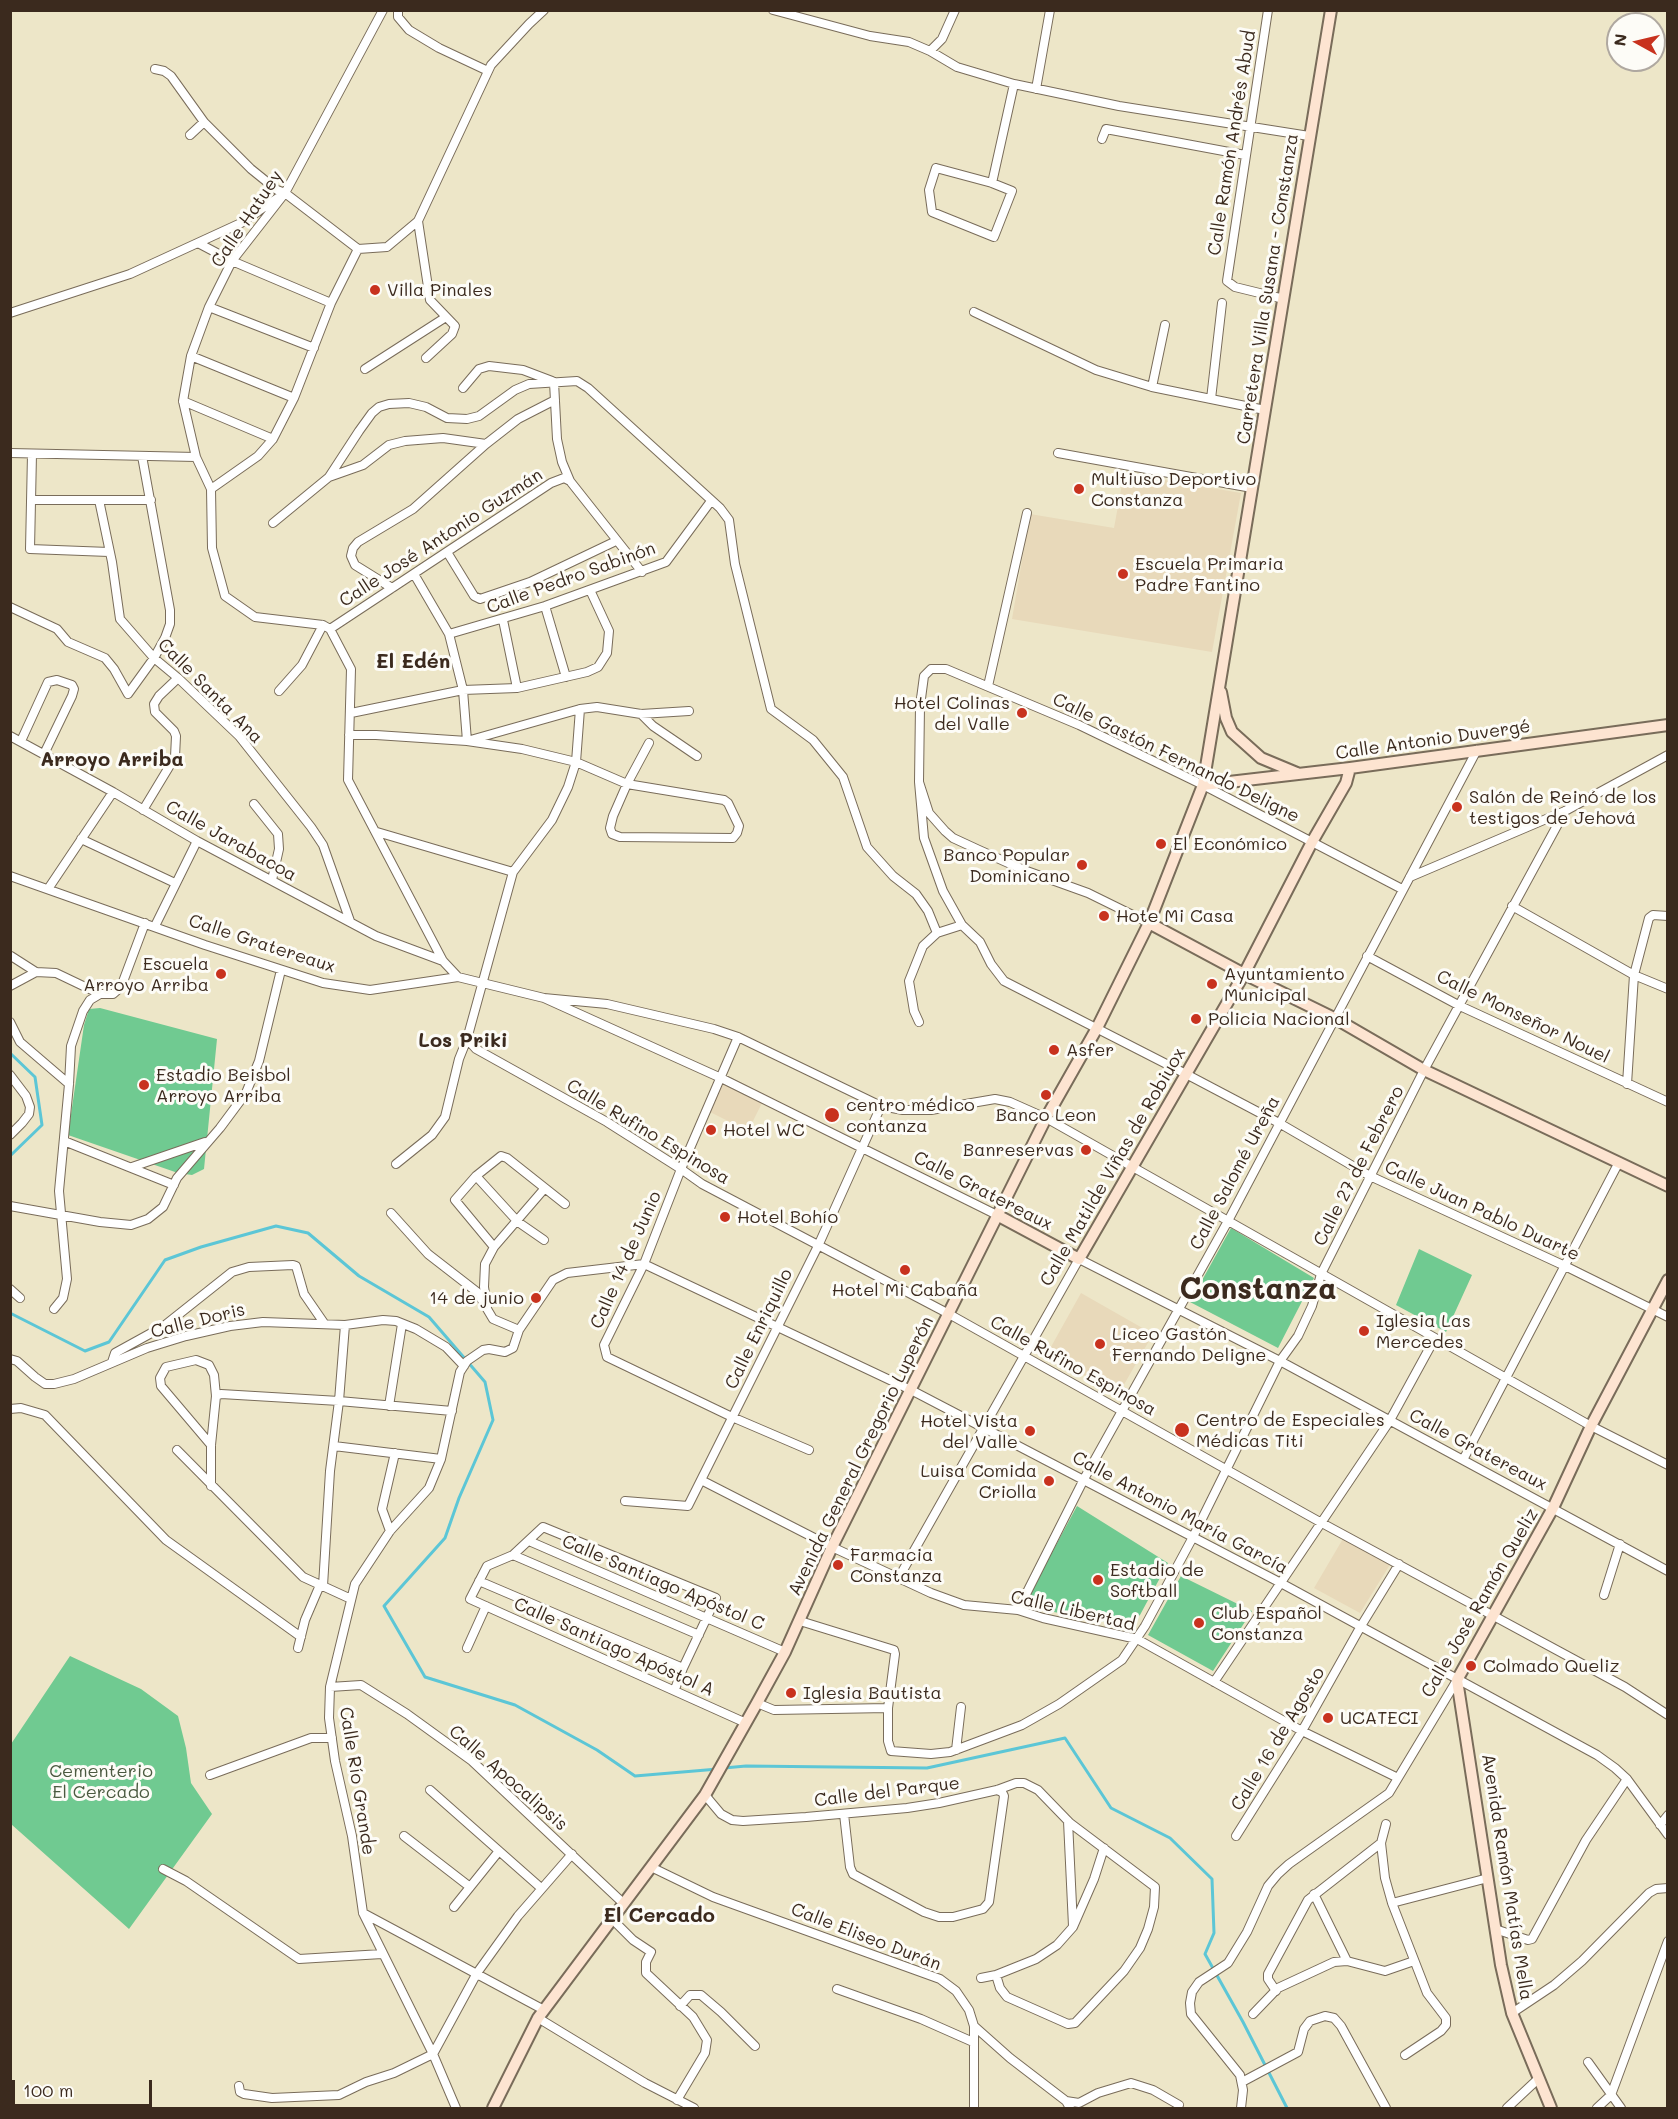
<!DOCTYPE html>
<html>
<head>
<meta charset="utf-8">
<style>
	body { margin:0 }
	#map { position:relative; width:1678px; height:2119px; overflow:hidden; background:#ede6c8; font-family:Mali,sans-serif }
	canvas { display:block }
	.frame { position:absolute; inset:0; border:12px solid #3b2a1e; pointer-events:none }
	.north { position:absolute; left:1606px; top:12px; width:60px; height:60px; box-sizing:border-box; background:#fdfcf7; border:2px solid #afa8a0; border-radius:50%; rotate:278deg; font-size:16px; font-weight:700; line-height:24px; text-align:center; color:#3b2a1e }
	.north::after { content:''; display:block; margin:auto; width:21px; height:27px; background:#c8321e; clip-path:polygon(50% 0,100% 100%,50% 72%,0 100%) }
	.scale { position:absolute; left:12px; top:2080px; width:140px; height:27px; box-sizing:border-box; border:3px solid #3b2a1e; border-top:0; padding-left:8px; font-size:18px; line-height:21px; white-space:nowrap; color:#3b2a1e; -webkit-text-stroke:4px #fdfcf7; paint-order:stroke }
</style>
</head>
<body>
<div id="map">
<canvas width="1678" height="2119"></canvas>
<div class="frame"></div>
<div class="north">N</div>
<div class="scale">100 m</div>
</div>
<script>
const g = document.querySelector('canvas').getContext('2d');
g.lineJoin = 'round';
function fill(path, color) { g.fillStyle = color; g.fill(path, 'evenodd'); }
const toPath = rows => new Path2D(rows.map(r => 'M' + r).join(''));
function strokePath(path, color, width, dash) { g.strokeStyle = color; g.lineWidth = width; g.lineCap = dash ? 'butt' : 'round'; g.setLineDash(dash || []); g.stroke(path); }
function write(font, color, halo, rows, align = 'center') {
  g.font = font + ' Mali,sans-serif'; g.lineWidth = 6; g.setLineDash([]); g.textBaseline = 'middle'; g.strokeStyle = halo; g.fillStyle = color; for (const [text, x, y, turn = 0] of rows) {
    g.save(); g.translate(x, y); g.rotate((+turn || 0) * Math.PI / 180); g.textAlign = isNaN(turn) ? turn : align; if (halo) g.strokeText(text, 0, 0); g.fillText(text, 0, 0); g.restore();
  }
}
const built = toPath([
	[1124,473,1241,493,1212,652,1012,619,1030,514,1114,528],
	[723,1084,762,1103,748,1131,710,1112],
	[1081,1293,1153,1334,1118,1395,1047,1354],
	[1344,1537,1391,1563,1360,1613,1314,1588]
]);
const green = toPath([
	[100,1008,217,1039,204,1169,192,1175,178,1173,68,1135,84,1025,89,1009],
	[1231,1228,1314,1278,1278,1348,1190,1302],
	[1419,1249,1472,1275,1446,1332,1396,1305],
	[1077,1506,1168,1563,1140,1615,1131,1622,1117,1624,1054,1612,1037,1605,1028,1597],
	[1181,1576,1252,1611,1213,1671,1148,1635],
	[70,1656,141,1689,178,1716,186,1748,191,1783,212,1814,129,1929,11,1824,11,1744]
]);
const stream = toPath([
	[10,1053,35,1077,42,1125,10,1156],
	[10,1313,85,1351,109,1342,165,1260,201,1247,276,1226,308,1233,359,1276,429,1317,485,1382,493,1420,459,1498,445,1538,384,1606,425,1677,515,1705,597,1750,635,1776,718,1769],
	[724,1768,746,1766,927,1768,1065,1738,1111,1808,1170,1838,1212,1879,1214,1933,1205,1954,1243,2022,1287,2108]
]);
const street = toPath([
	[383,10,285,193,232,261,209,307,191,356,183,401,196,457,211,489,212,548,225,596,255,617,323,625,330,629,351,669,348,780,443,961,458,977],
	[398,10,398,17,409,30,439,48,488,71],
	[773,10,870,36,909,42,930,51,957,67,1014,84,1119,106,1309,136],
	[1268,10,1227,281,1235,287,1284,299],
	[930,51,942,39,955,10],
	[155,69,164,71,171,76,204,122,251,169,277,190,285,193,358,249,387,247,418,221,491,65,529,24,544,10],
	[1036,89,1050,10],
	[190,135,204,122],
	[1102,139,1106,129,1245,155],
	[936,168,992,183,1012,191,994,237,932,212,929,190,936,168],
	[992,183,1014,84],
	[418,221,430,300,455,326,452,334,426,358],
	[198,243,232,261,331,303],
	[209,307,314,348],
	[974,312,1096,370,1152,387,1265,410],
	[10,313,130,274,241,223,279,197],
	[191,356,294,398],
	[365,369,446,317],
	[554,382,557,439,562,462,570,481,642,572],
	[1152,387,1165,325],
	[463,388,479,369,489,366,523,370,552,381],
	[1211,399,1222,303],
	[183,401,273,439],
	[10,453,196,457],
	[1058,453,1252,488],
	[32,454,30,549,109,552],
	[329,477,359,431,372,413,379,407,389,404,409,403,426,407,447,418,467,419,479,416,515,390,529,384,577,381,588,388,720,508,729,520,735,564,771,709,813,740,843,777,867,847,893,876,916,894,928,911,937,933],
	[211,489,258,456,273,439,294,398,331,303,358,249],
	[32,500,151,500],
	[99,500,112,562,120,619,154,658,178,678,239,736,311,827,323,845,350,921],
	[273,523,329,477,363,465,389,445,405,441,443,438,486,444],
	[447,552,474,596,480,599,530,582,616,541],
	[414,574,449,634,463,690,467,741,580,709,597,707,641,714,689,711],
	[392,588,355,565,351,556,353,548,358,542,413,509,486,444,518,419,555,400],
	[545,606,566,677],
	[10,607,57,629,68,642,105,658,114,669,128,694,154,658,165,638,170,624,170,610,142,456],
	[503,620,517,688],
	[330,629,551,483,564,478,570,481],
	[449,634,545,606,666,562,711,501],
	[988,686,1027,513],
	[279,691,302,665,323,625],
	[351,713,463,690,517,688,587,672,598,667,607,653,609,631,590,590],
	[641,714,653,726,697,756],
	[349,735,376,735,467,741,522,749,576,762,627,784,724,800,728,803,739,826,737,833,733,838,620,837,612,834,610,828,613,816,627,784,649,743],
	[10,736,113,792,197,841,376,936,443,961],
	[21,741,48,682,57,680,72,685,74,689,72,696,44,754],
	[919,782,924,838,943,891,962,925,980,942,991,964,1004,981,1186,1074,1279,1123,1370,1176,1565,1266,1668,1317],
	[254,804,278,834,279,849,272,880],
	[143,810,175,757,176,736,174,731,155,712,154,704,159,696,178,678],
	[377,832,513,872],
	[81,839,175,883],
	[10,876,205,945,323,983,370,990,458,977,544,998,721,1078,997,1215],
	[1410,877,1565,811,1668,755],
	[48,889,113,792],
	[1512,906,1634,975,1668,989],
	[1149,923,1088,893,1024,870,979,850,953,838,945,831,929,813,919,782,920,706,924,676,931,669,946,669,1079,725,1203,785,1402,889],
	[155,926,197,841],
	[11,956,36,972,56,973,100,994],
	[1367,956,1460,1006,1668,1102],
	[10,986,36,972],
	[544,998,607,1004,714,1029,738,1037,881,1106,903,1110,931,1110,995,1099,1010,1102,1046,1118,1591,1426,1668,1465],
	[10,1022,20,1042,69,1084],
	[919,1022,914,1011,909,981,923,946,937,933,962,925],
	[738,1037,681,1169,644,1264,604,1345,607,1357,732,1417,809,1450],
	[467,1039,476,1049,607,1122,681,1169,702,1184,949,1314,1320,1522,1625,1687,1668,1715],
	[10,1075,26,1096,30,1107,29,1114,22,1123,10,1135],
	[1627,1084,1634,975,1649,918,1653,915,1668,916],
	[64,1141,174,1185],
	[396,1164,432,1135,445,1117,459,1059,467,1039,513,872,552,820,568,787,576,762,580,709],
	[132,1167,205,1142],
	[476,1176,518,1222,544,1240],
	[10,1206,100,1222,131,1225,148,1219,163,1207,177,1178,220,1128,246,1093,259,1061,281,970],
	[391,1213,428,1254,477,1292,493,1319,519,1330],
	[494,1247,455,1200,476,1176,501,1156,507,1158,565,1204],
	[10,1289,20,1298],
	[487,1306,484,1287,485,1264,494,1247,545,1188],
	[54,1309,63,1298,67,1279,59,1191,69,1084,71,1046,83,1011,90,1000,100,994,113,994,121,987,145,923],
	[10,1359,17,1361,35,1377,45,1384,54,1384,74,1379,147,1348,186,1336,230,1326,263,1322,345,1325,383,1320,396,1321,416,1329,446,1347,464,1366],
	[112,1362,115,1353,164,1326,232,1272,249,1267,293,1265,296,1266,304,1294,324,1323],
	[216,1396,221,1394,339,1401,452,1411],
	[389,1406,402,1324],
	[10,1409,21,1408,45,1415,166,1540,301,1637],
	[334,1446,441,1459],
	[177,1450,303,1577,351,1599],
	[1463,1460,1619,1162],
	[701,1480,832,1547,931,1593,964,1605,1018,1610,1043,1618,1137,1639,1302,1731,1398,1778],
	[211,1486,211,1445,216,1396,214,1375,209,1365,196,1360,166,1367,160,1378,161,1386,211,1445],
	[625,1501,688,1506,818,1246,881,1106],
	[390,1531,382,1509,395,1453],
	[529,1541,785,1652],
	[513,1555,699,1635],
	[898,1579,1079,1259,1280,1361,1668,1571],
	[479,1581,683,1668],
	[323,1586,330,1471,339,1401,345,1325],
	[1604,1595,1620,1544],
	[1018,1610,1084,1479,1228,1221,1477,750],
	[800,1621,894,1650,895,1654,888,1708,888,1741,891,1751,931,1754,950,1752,1022,1725,1059,1704,1122,1660,1145,1626,1193,1537,1280,1361,1298,1336,1312,1306,1321,1274,1424,1070,1565,811],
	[298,1648,305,1620,320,1585],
	[467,1648,486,1606],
	[1214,1682,1389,1422,1435,1338],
	[330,1687,361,1685,407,1714,472,1761,623,1903],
	[675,1689,683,1668,716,1598,543,1527,513,1555,487,1566,470,1599,746,1723],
	[757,1703,774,1710,888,1708],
	[956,1750,961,1707],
	[210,1775,311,1738,332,1738],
	[430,1790,541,1888],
	[705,1795,721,1814,732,1820,743,1821,806,1817,907,1808,939,1803,997,1790,1016,1783,1024,1783,1038,1790,1070,1823,1155,1887,1154,1907,1148,1929,1140,1948,1124,1971,1075,2023,1068,2024,1007,1997,1000,1988,996,1975],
	[844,1814,850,1867,853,1874,924,1912,939,1917,953,1917,983,1909,989,1902,1004,1796,1002,1792,997,1790],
	[1068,1821,1073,1926],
	[1386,1824,1381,1843,1385,1878,1392,1903,1427,1993,1446,2018,1446,2025,1441,2031,1405,2055],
	[1660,1825,1668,1815],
	[404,1836,470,1887],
	[1236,1836,1302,1731,1361,1626,1399,1564],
	[651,1867,713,1897,940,1979,956,1991,969,2010,974,2026,974,2108],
	[163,1869,186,1881,299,1959,382,1954],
	[1314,1894,1347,1961],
	[1392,1903,1488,1878],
	[454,1907,499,1851],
	[363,1913,544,2010],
	[611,1918,633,1940,651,1952,646,1962,646,1973,693,2017,707,2040,705,2053,677,2100],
	[1495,1929,1528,1940,1532,1939,1586,1840,1627,1779],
	[981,1978,996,1975,1036,1959,1057,1945,1073,1927,1094,1879,1104,1848],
	[837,1989,921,2019,973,2042],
	[1276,1991,1268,1979,1268,1974,1308,1900,1381,1843],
	[680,2006,690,1995,701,1995,721,2012,755,2046],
	[1512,2013,1554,1985,1582,1961,1649,1893,1656,1889,1668,1888],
	[1253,2014,1278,1988,1334,1962,1347,1961,1385,1971,1414,1961],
	[538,2018,645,2083,694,2108],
	[974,2026,1010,2058,1066,2101,1070,2108],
	[1588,2062,1621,2108],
	[1242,2082,1298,2052,1304,2029,1310,2021,1325,2016,1334,2018,1341,2026,1386,2108],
	[239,2086,240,2092,244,2094,272,2098,339,2095,366,2082,394,2073,433,2054,477,1973,518,1916,572,1854],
	[1066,2101,1079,2103,1098,2093,1131,2083,1153,2090,1179,2105],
	[456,2108,433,2054,363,1913,352,1836,335,1761,329,1718,330,1687,355,1584,390,1531,429,1488,441,1459,460,1372,467,1361,483,1350,489,1349,505,1352,513,1348,519,1330,553,1280,567,1273,644,1264,911,1390,1279,1582,1597,1755,1615,1768,1627,1779,1668,1835],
	[1241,2108,1243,2090,1240,2075,1191,2014,1190,2003,1192,1992,1199,1982,1228,1963,1247,1932,1268,1886,1278,1874,1289,1864,1389,1793,1457,1680],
	[1507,2108,1538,2079],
	[1597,2108,1611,2095,1668,1941]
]);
const secondary = toPath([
	[1221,692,1226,718,1232,732,1261,758,1297,773],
	[1203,785,1350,768,1668,725],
	[1149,923,1244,974,1336,1019,1424,1070,1668,1186],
	[997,1215,1079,1259,1244,974,1312,842,1346,783,1350,768],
	[493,2108,538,2018,705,1795,757,1703,785,1652,832,1547,1046,1118,1097,1028,1149,923,1203,785,1331,10],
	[1551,2108,1512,2013,1501,1965,1457,1680,1553,1508,1591,1426,1668,1280]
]);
const markers = [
	[375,290,6,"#c8321e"],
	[1079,489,6,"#c8321e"],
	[1123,574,6,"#c8321e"],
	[1022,713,6,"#c8321e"],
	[1457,807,6,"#c8321e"],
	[1161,844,6,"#c8321e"],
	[1082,865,6,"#c8321e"],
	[1104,916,6,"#c8321e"],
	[221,974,6,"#c8321e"],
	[1212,984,6,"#c8321e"],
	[1196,1019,6,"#c8321e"],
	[1054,1050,6,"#c8321e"],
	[144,1085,6,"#c8321e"],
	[1046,1095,6,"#c8321e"],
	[832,1115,8,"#c8321e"],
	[711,1130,6,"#c8321e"],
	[1086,1150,6,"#c8321e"],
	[725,1217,6,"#c8321e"],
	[905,1270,6,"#c8321e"],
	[536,1298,6,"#c8321e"],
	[1364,1331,6,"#c8321e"],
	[1100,1344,6,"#c8321e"],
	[1182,1430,8,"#c8321e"],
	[1030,1431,6,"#c8321e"],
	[1049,1481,6,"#c8321e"],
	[838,1565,6,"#c8321e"],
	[1098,1580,6,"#c8321e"],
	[1199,1623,6,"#c8321e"],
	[1471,1666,6,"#c8321e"],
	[791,1693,6,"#c8321e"],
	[1328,1718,6,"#c8321e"]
];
const streetNames = [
	["Calle Ramón Andrés Abud",1232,143,-81],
	["Calle Hatuey",247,219,-56],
	["Carretera Villa Susana - Constanza",1268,289,-81],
	["Calle José Antonio Guzmán",441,538,-33],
	["Calle Pedro Sabinón",571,578,-20],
	["Calle Santa Ana",210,691,45],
	["Calle Antonio Duvergé",1433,740,-8],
	["Calle Gastón Fernando Deligne",1176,758,26],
	["Calle Jarabacoa",231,841,29],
	["Calle Gratereaux",262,944,18],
	["Calle Monseñor Nouel",1523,1017,26],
	["Calle Rufino Espinosa",648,1132,31],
	["Calle 27 de Febrero",1359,1166,-63],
	["Calle Matilde Viñas de Robiuox",1113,1167,-60],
	["Calle Salomé Ureña",1235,1173,-62],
	["Calle Gratereaux",983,1191,27],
	["Calle Juan Pablo Duarte",1482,1211,25],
	["Calle 14 de Junio",626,1260,-66],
	["Calle Doris",198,1321,-14],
	["Calle Enriquillo",759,1329,-64],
	["Calle Rufino Espinosa",1073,1366,29],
	["Calle Gratereaux",1478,1450,28],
	["Avenida General Gregorio Luperón",861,1456,-64],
	["Calle Antonio María García",1180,1513,28],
	["Calle Santiago Apóstol C",663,1583,23],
	["Calle José Ramón Queliz",1480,1603,-60],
	["Calle Libertad",1073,1611,13],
	["Calle Santiago Apóstol A",614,1647,24],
	["Calle 16 de Agosto",1278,1739,-59],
	["Calle Apocalipsis",508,1778,41],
	["Calle Río Grande",357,1781,81],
	["Calle del Parque",887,1792,-7],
	["Avenida Ramón Matías Mella",1507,1877,81],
	["Calle Eliseo Durán",866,1937,21]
];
const poiNames = [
	["Villa Pinales",387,290],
	["Multiuso Deportivo",1091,479],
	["Constanza",1091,500],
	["Escuela Primaria",1135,564],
	["Padre Fantino",1135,585],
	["Hotel Colinas",1010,703,"right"],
	["del Valle",1010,724,"right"],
	["Salón de Reinó de los",1469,797],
	["testigos de Jehová",1469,818],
	["El Económico",1173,844],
	["Banco Popular",1070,855,"right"],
	["Dominicano",1070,876,"right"],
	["Hote Mi Casa",1116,916],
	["Escuela",209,964,"right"],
	["Arroyo Arriba",209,985,"right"],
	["Ayuntamiento",1224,974],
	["Municipal",1224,995],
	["Policia Nacional",1208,1019],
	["Asfer",1066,1050],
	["Estadio Beisbol",156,1075],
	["Arroyo Arriba",156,1096],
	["centro médico",846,1105],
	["contanza",846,1126],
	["Banco Leon",1046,1115,"center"],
	["Hotel WC",723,1130],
	["Banreservas",1074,1150,"right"],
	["Hotel Bohío",737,1217],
	["Hotel Mi Cabaña",905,1290,"center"],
	["14 de junio",524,1298,"right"],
	["Iglesia Las",1376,1321],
	["Mercedes",1376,1342],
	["Liceo Gastón",1112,1334],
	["Fernando Deligne",1112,1355],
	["Centro de Especiales",1196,1420],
	["Médicas Titi",1196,1441],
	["Hotel Vista",1018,1421,"right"],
	["del Valle",1018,1442,"right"],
	["Luisa Comida",1037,1471,"right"],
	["Criolla",1037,1492,"right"],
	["Farmacia",850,1555],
	["Constanza",850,1576],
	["Estadio de",1110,1570],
	["Softball",1110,1591],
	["Club Español",1211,1613],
	["Constanza",1211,1634],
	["Colmado Queliz",1483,1666],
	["Iglesia Bautista",803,1693],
	["UCATECI",1340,1718]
];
const parkNames = [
	["Cementerio",101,1771],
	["El Cercado",101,1792]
];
const neighbourhoodNames = [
	["El Edén",413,662],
	["Arroyo Arriba",112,760],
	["Los Priki",463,1041],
	["El Cercado",659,1916]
];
const townNames = [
	["Constanza",1258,1290]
];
fill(built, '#e8d9ba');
fill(green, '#70ca91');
strokePath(stream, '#5cc6d6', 3);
strokePath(street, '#796c5a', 10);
strokePath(secondary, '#796c5a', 14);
strokePath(street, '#fff', 8);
strokePath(secondary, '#fde4d1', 10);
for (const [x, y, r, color] of markers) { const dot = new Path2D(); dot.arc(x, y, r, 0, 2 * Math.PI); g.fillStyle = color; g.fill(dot); strokePath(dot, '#fdfcf7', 2); }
write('18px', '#3b2a1e', '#fdfcf7', streetNames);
write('18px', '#3b2a1e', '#fdfcf7', poiNames, 'left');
write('18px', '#4b5a40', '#fdfcf7', parkNames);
write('bold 20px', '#3b2a1e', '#fdfcf7', neighbourhoodNames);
write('bold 30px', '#3b2a1e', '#fdfcf7', townNames);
</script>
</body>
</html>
